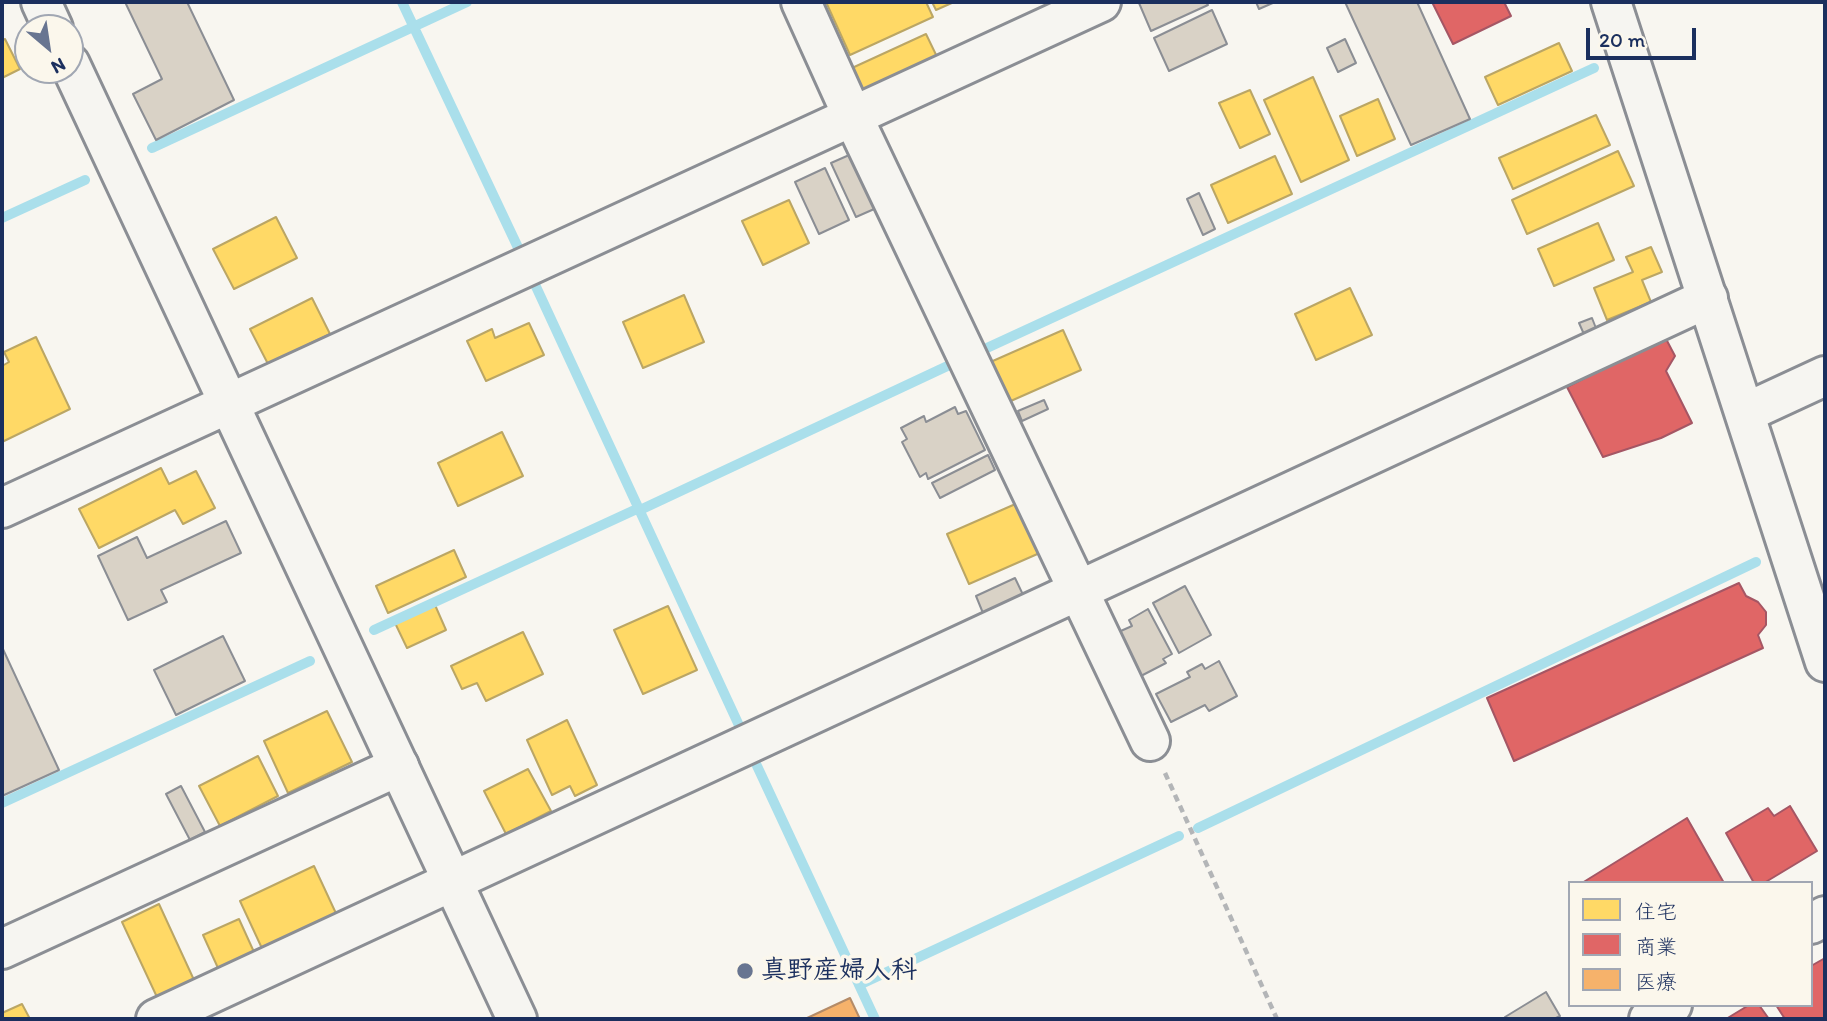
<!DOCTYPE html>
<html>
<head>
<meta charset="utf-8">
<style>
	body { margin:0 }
	#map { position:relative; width:1827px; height:1021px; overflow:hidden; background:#f8f6f0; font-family:Itim,"Klee One",sans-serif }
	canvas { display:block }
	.frame { position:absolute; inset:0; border:4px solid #1b2f5e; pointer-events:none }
	.legend { position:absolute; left:1568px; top:881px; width:245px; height:126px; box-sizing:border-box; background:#fbf7ec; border:2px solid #a1a7b3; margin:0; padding:9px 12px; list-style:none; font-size:21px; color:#1b2f5e }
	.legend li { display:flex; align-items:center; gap:14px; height:35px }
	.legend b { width:35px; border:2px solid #a1a7b3 }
	.north { position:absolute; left:14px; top:14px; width:70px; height:70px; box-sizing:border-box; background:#fbf7ec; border:2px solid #a1a7b3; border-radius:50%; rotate:151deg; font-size:19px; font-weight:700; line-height:28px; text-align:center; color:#1b2f5e }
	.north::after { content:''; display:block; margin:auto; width:24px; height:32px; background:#687591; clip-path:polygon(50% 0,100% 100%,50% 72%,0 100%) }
	.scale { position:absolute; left:1586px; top:28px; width:110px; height:32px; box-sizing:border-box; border:4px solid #1b2f5e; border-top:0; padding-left:9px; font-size:21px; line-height:24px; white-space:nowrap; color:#1b2f5e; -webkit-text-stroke:5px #fbf7ec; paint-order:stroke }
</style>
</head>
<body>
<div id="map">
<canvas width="1827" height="1021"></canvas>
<div class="frame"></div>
<ul class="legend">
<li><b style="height:19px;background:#ffd966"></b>住宅</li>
<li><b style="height:19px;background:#e06666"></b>商業</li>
<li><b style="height:19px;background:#f6b26b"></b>医療</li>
</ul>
<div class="north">N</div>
<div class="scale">20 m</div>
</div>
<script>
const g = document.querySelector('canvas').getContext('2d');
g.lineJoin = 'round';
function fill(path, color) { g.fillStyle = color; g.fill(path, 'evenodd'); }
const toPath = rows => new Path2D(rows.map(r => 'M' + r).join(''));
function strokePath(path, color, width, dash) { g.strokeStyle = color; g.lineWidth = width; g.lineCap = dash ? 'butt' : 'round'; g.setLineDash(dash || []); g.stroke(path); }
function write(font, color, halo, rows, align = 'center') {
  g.font = font + ' Itim,"Klee One",sans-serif'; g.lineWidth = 7; g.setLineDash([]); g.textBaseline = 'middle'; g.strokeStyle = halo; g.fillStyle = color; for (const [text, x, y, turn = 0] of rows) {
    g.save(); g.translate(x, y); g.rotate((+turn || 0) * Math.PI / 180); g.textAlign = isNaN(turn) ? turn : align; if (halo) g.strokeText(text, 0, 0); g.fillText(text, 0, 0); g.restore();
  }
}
const homes = toPath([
	[826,2,926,2,933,17,850,55,826,2],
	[932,2,954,2,936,10,932,2],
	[926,34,940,63,866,98,852,68,926,34],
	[5,39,20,69,2,78,2,40,5,39],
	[1559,43,1572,71,1498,105,1485,77,1559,43],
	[1313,77,1349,160,1301,182,1264,100,1313,77],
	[1250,90,1270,134,1240,148,1219,103,1250,90],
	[1378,99,1395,139,1357,156,1340,116,1378,99],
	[1596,115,1610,145,1513,189,1499,158,1596,115],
	[1618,151,1634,186,1527,234,1512,200,1618,151],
	[1275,156,1292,194,1228,223,1211,185,1275,156],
	[789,200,809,243,763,265,742,221,789,200],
	[276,217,297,258,234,289,213,249,276,217],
	[1598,223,1614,260,1554,286,1538,249,1598,223],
	[1651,247,1662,272,1642,280,1651,302,1607,320,1594,288,1633,272,1626,257,1651,247],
	[1350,288,1372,335,1316,360,1295,314,1350,288],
	[684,295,704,342,643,368,623,322,684,295],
	[312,298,330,334,268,364,250,329,312,298],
	[529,323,544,355,486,381,467,341,492,329,495,338,529,323],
	[1063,330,1081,370,1004,404,986,364,1063,330],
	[36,337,70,409,2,442,2,366,9,362,4,352,36,337],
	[502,432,523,476,458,506,438,463,502,432],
	[161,468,169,484,196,471,215,508,183,524,175,510,99,548,79,509,161,468],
	[1020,502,1042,552,969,584,947,534,1020,502],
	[454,550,466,577,388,613,376,586,454,550],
	[435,605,446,630,407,648,395,623,435,605],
	[668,606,697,670,643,694,614,630,668,606],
	[523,632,543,674,486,701,477,683,462,689,451,666,523,632],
	[327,711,352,762,288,793,264,741,327,711],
	[567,720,597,785,575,796,570,786,552,795,527,740,567,720],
	[258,756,278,796,220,826,199,786,258,756],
	[528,769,551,811,506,834,484,791,528,769],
	[314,866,340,922,266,957,240,901,314,866],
	[159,904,200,993,163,1010,122,922,159,904],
	[239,919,259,963,223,979,203,935,239,919],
	[22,1004,30,1019,2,1019,2,1013,22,1004]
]);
const shops = toPath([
	[1432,2,1504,2,1511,16,1453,44,1432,2],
	[1665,337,1675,356,1666,371,1692,423,1661,438,1603,457,1567,387,1665,337],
	[1739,583,1746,596,1758,602,1766,612,1766,625,1758,635,1763,648,1514,761,1487,698,1739,583],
	[1790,806,1817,851,1764,883,1754,883,1726,833,1768,808,1774,816,1790,806],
	[1687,818,1724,883,1582,883,1687,818],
	[1825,958,1825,1019,1785,1019,1776,1005,1811,1005,1811,966,1825,958],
	[1749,1005,1759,1005,1769,1019,1726,1019,1749,1005]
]);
const health = toPath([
	[850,998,860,1019,805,1019,850,998]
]);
const stream = toPath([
	[402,2,522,256],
	[152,148,467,2],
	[2,218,85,180],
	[532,278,743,734],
	[976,353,1594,68],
	[640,510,956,362],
	[374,630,639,508],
	[751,753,875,1019],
	[2,803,310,661],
	[1198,828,1756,562],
	[859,985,1179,836]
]);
const building = toPath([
	[125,2,187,2,234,100,156,140,133,94,162,79,125,2],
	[1142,2,1206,2,1208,5,1151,31,1139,3,1142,2],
	[1256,2,1275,2,1259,9,1256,2],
	[1345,2,1417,2,1470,119,1411,145,1345,2],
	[1212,10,1227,44,1169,71,1154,38,1212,10],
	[1345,39,1356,63,1338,72,1327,48,1345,39],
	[856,152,881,206,856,217,831,163,856,152],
	[825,168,849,220,819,234,795,182,825,168],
	[1199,193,1215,229,1203,235,1187,199,1199,193],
	[1592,318,1599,336,1587,341,1579,323,1592,318],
	[1044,400,1048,409,1022,421,1018,411,1044,400],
	[955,407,958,414,966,411,985,450,928,479,926,473,920,477,902,442,907,439,901,428,924,416,926,422,955,407],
	[988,455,995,470,940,498,932,483,988,455],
	[226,521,241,553,161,590,167,602,128,620,98,556,137,537,147,558,226,521],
	[1015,578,1026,601,985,618,976,596,1015,578],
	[1185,586,1211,635,1179,653,1153,603,1185,586],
	[1148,609,1172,654,1163,659,1166,663,1137,678,1114,634,1132,626,1129,620,1148,609],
	[223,636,245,681,176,715,154,670,223,636],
	[2,647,59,770,2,796,2,647],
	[1219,661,1237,696,1209,711,1205,705,1171,722,1156,694,1190,677,1187,672,1202,664,1205,669,1219,661],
	[181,786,205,832,190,840,166,794,181,786],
	[1546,992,1560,1016,1554,1019,1507,1019,1505,1017,1546,992]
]);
const path = toPath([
	[1165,773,1277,1019]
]);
const minor = toPath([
	[801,2,853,117,1150,741],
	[1745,413,1825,376],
	[2,508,1101,2],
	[2,949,399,766],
	[156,1019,1708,298]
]);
const tertiary = toPath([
	[41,2,53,28],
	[1611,2,1825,662],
	[70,64,517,1019],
	[1811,924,1825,916],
	[1649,1019,1672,1005]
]);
const markers = [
	[745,971,9,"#687591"]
];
const poiNames = [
	["真野産婦人科",761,971]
];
fill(homes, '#ffd966');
strokePath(homes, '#bba664', 2);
fill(shops, '#e06666');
strokePath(shops, '#a55664', 2);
fill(health, '#f6b26b');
strokePath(health, '#b48b67', 2);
strokePath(stream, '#aadfeb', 10);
fill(building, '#d9d2c6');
strokePath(building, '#8b8e94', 2);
strokePath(minor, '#8b8e94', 44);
strokePath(tertiary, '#8b8e94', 44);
strokePath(path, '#b3b5b7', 4.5, [7, 5]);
strokePath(minor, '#f6f5f1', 38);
strokePath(tertiary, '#f6f5f1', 38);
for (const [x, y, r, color] of markers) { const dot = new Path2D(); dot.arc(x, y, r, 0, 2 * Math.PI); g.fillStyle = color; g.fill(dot); strokePath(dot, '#fbf7ec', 2.5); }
write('bold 26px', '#1b2f5e', '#fbf7ec', poiNames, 'left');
</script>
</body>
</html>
